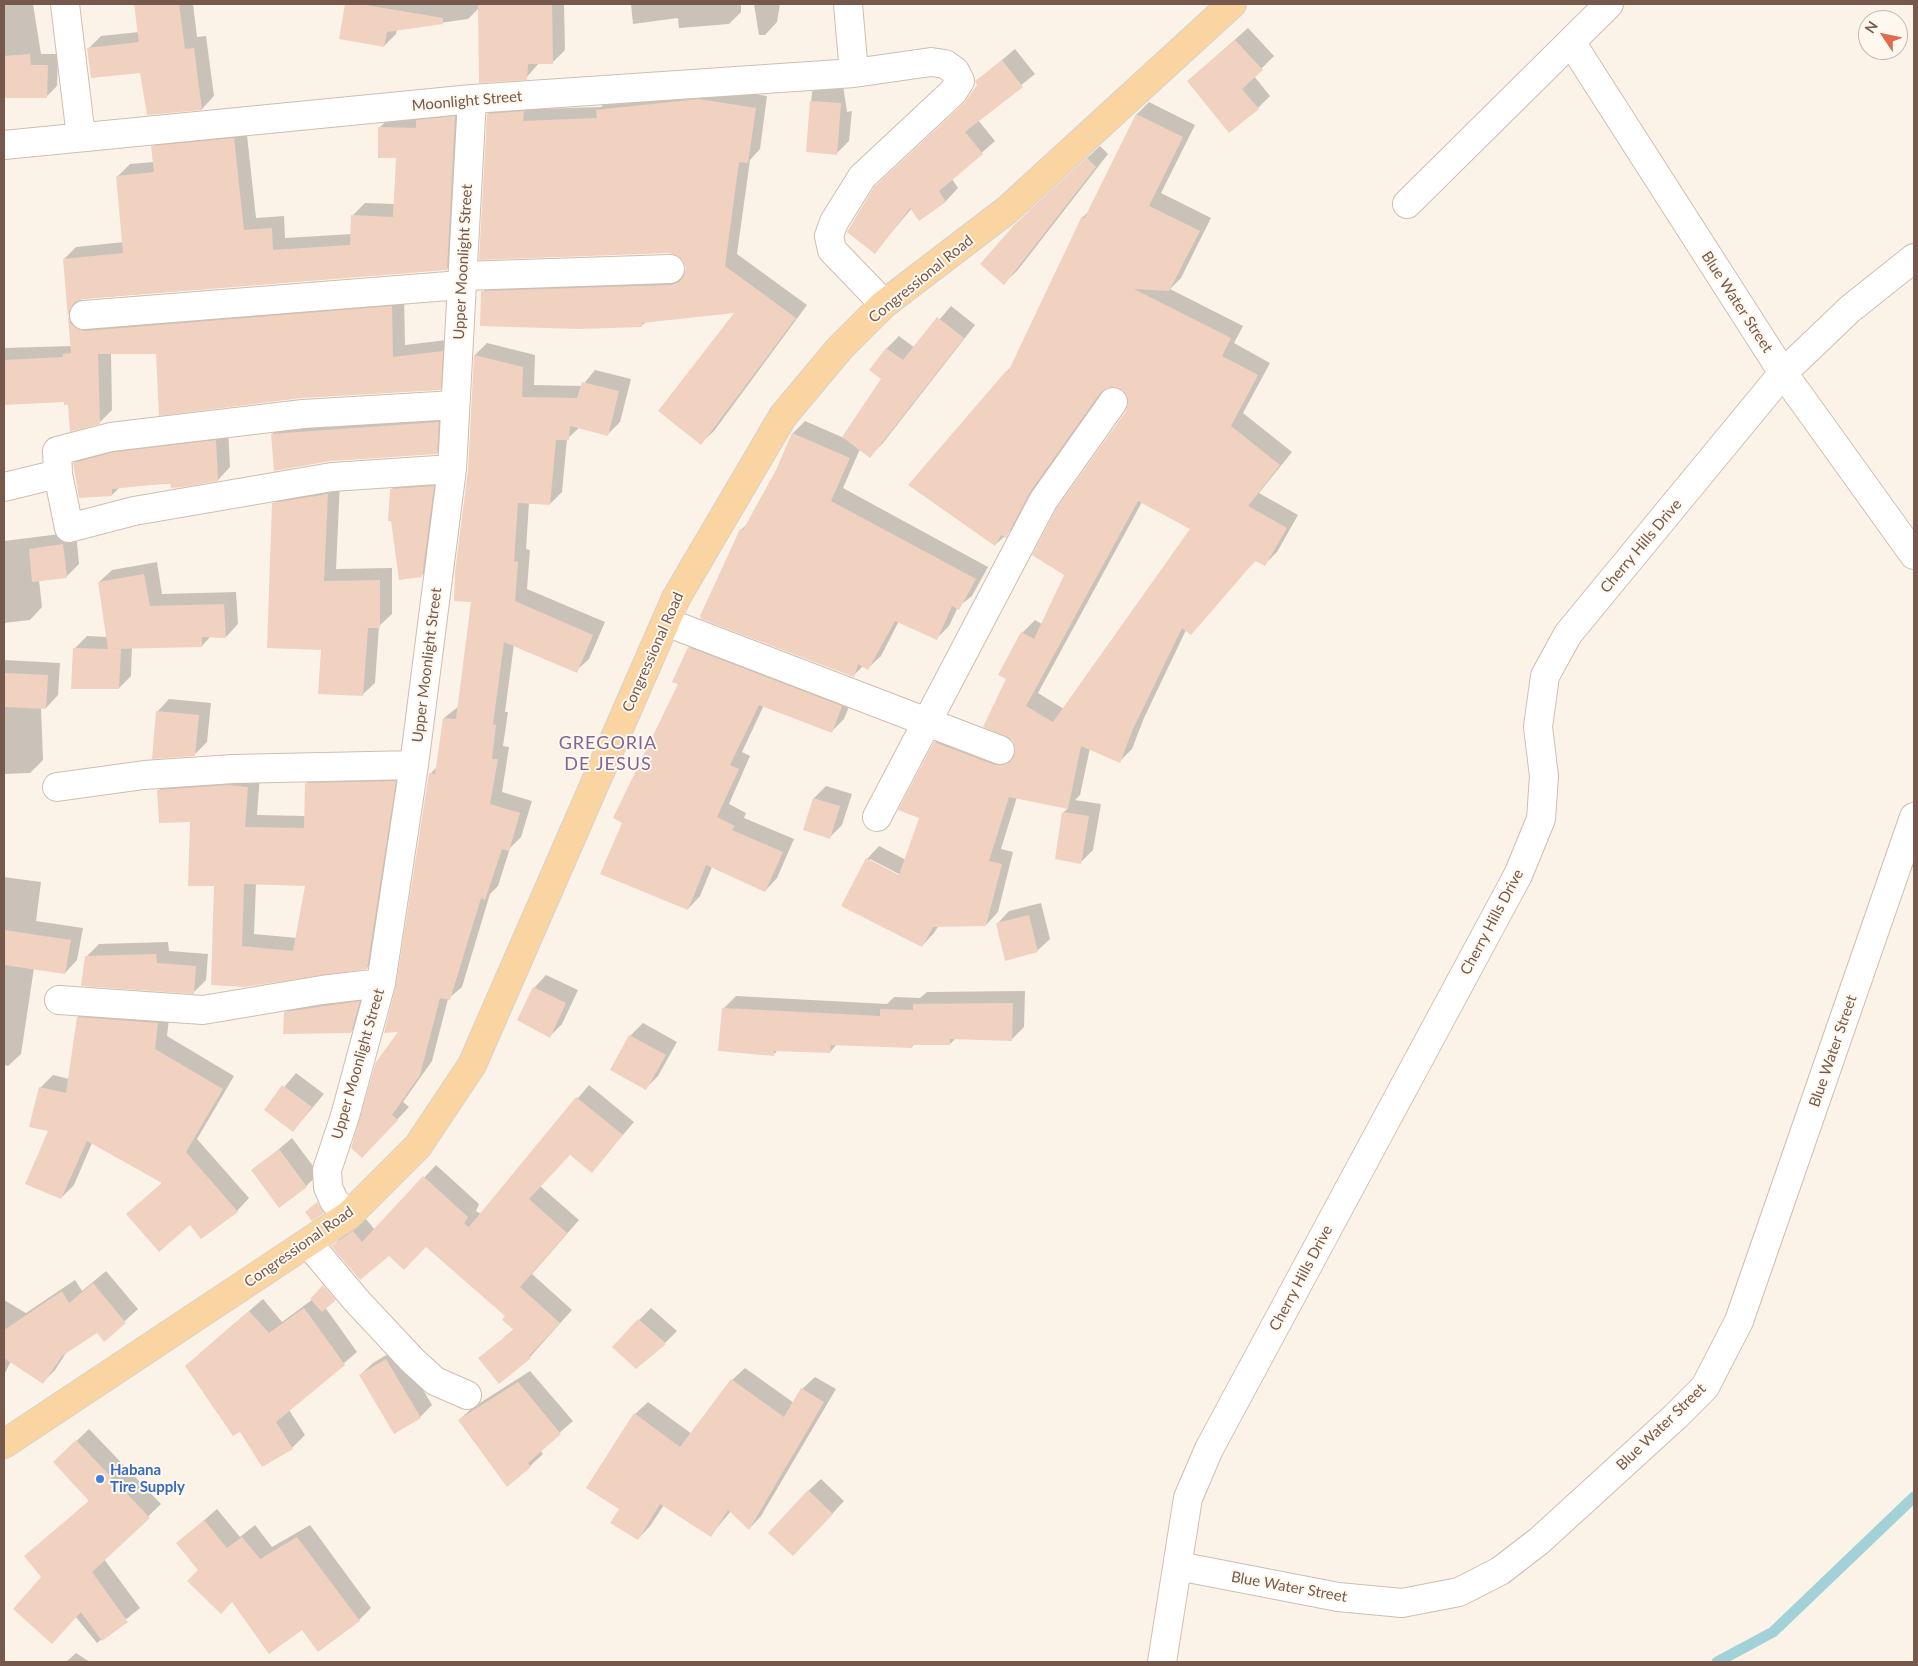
<!DOCTYPE html>
<html>
<head>
<meta charset="utf-8">
<style>
	body { margin:0 }
	#map { position:relative; width:1918px; height:1666px; overflow:hidden; background:#fcf3e8; font-family:Lato,sans-serif }
	canvas { display:block }
	.frame { position:absolute; inset:0; border:5px solid #76594c; pointer-events:none }
	.north { position:absolute; left:1858px; top:10px; width:50px; height:50px; box-sizing:border-box; background:#fff8ee; border:1px solid #c8b8ad; border-radius:50%; rotate:304deg; font-size:14px; font-weight:700; line-height:20px; text-align:center; color:#76594c }
	.north::after { content:''; display:block; margin:auto; width:18px; height:22px; background:#e46a4f; clip-path:polygon(50% 0,100% 100%,50% 72%,0 100%) }
</style>
</head>
<body>
<div id="map">
<canvas width="1918" height="1666"></canvas>
<div class="frame"></div>
<div class="north">N</div>
</div>
<script>
const g = document.querySelector('canvas').getContext('2d');
g.lineJoin = 'round';
function fill(path, color) { g.fillStyle = color; g.fill(path, 'evenodd'); }
const toPath = rows => new Path2D(rows.map(r => 'M' + r).join(''));
function strokePath(path, color, width, dash) { g.strokeStyle = color; g.lineWidth = width; g.lineCap = dash ? 'butt' : 'round'; g.setLineDash(dash || []); g.stroke(path); }
function write(font, color, halo, rows, align = 'center') {
  g.font = font + ' Lato,sans-serif'; g.lineWidth = 4; g.setLineDash([]); g.textBaseline = 'middle'; g.strokeStyle = halo; g.fillStyle = color; for (const [text, x, y, turn = 0] of rows) {
    g.save(); g.translate(x, y); g.rotate((+turn || 0) * Math.PI / 180); g.textAlign = isNaN(turn) ? turn : align; if (halo) g.strokeText(text, 0, 0); g.fillText(text, 0, 0); g.restore();
  }
}
const shadow = toPath([
	[4,4,33,4,41,54,58,54,57,86,46,97,4,97],
	[139,4,193,4,197,37,206,36,214,96,202,109,148,114,141,71,89,48,101,36,139,32,135,7],
	[347,4,564,4,565,50,552,63,539,63,526,78,479,8,468,19,397,29,396,34,384,46,340,38],
	[631,4,741,4,741,12,729,24,679,28,678,18,633,24],
	[754,4,780,4,777,22,765,35,759,35],
	[1248,28,1274,56,1254,76,1270,96,1258,108,1188,81],
	[1015,49,1035,74,978,120,995,141,952,179,958,188,946,201,919,219,912,208,875,252,978,86,977,81],
	[842,78,847,112,852,111,849,141,837,153,807,151,812,92,825,80],
	[712,87,767,96,760,149,750,160,737,254,807,305,714,431,701,443,736,311,646,322,641,326,483,292,495,279,684,273,687,269,684,260,488,114,501,102,536,99,535,109,601,107,610,98],
	[1149,102,1195,125,1161,193,1211,218,1181,278,1170,289,1243,326,1234,343,1270,363,1243,413,1292,452,1259,493,1298,515,1277,552,1264,565,1256,560,1186,630,1144,718,1132,749,1120,761,1090,748,1080,795,1075,800,1101,804,1093,850,1081,862,1056,858,1064,812,1068,808,1017,797,1001,849,1013,852,998,912,986,925,939,925,934,933,922,946,867,859,879,846,906,860,921,818,900,809,935,742,948,730,1008,753,1016,753,1008,679,1000,675,1022,633,1035,620,1042,624,1066,574,1130,404,1129,395,1123,389,1115,385,1107,386,1042,478,1018,524,995,545,1007,371,1013,365,1083,217,1090,210,1137,114],
	[1142,502,1192,529,1064,709,1038,693],
	[870,859,905,877,904,879,870,861],
	[467,104,459,257,447,269,81,299,80,303,404,294,405,345,455,339,453,376,440,389,301,397,157,353,111,353,112,410,99,423,65,401,4,404,4,348,72,346,64,259,76,247,124,242,118,176,130,164,154,162,152,147,165,134,246,126,256,218,284,216,285,238,352,234,352,216,365,203,395,204,397,157,379,128,392,115],
	[1100,146,1108,154,1017,271,1004,283,1029,211],
	[951,306,975,325,883,443,870,456,860,449,843,488,988,567,972,596,958,607,949,626,937,638,899,621,881,656,868,668,863,666,853,676,741,530,749,522,777,471,793,433,805,421,844,438,883,379,871,370,887,348,899,336,915,348],
	[487,343,535,355,534,385,582,386,595,370,631,379,620,422,607,435,580,427,567,439,562,492,550,504,529,503,526,549,530,550,527,589,605,622,589,659,576,671,514,644,505,712,508,712,503,746,509,747,502,792,532,801,521,837,510,848,498,886,490,894,462,987,448,999,432,1061,403,1102,409,1107,374,1144,400,1031,398,986,430,774,438,766,444,718,459,706,472,601,469,470,475,355],
	[451,410,449,441,437,453,272,434,285,422],
	[228,428,230,467,218,480,120,487,112,495,74,463,87,451],
	[446,474,434,563,422,575,392,489,404,477],
	[340,482,336,569,392,568,392,614,379,626,375,683,362,695,322,649,274,504,286,491],
	[76,532,79,564,67,576,39,580,42,607,30,620,4,623,4,541],
	[157,562,162,594,236,592,238,624,226,637,211,636,202,646,132,647,131,676,119,688,74,649,87,636,108,637,99,582,112,570],
	[702,635,854,694,844,719,832,731,764,705,742,752,750,756,729,804,746,813,744,818,794,839,777,878,765,891,712,867,700,896,688,909,680,684,689,648],
	[4,660,60,663,58,695,46,708,41,708,43,760,30,773,4,774],
	[169,699,211,703,207,742,194,755,157,712],
	[408,769,379,955,367,968,244,986,215,885,191,820,159,790,171,778,260,775,257,815,305,816,306,784,318,771],
	[256,883,306,884,297,938,254,934],
	[826,786,852,794,842,825,830,837,814,798],
	[4,877,41,882,36,921,83,928,77,960,65,973,34,968,21,1054,8,1066,4,1065],
	[1041,903,1050,939,1037,951,997,924,1009,911],
	[168,942,169,951,208,954,206,980,194,992,86,957,99,944],
	[546,975,578,990,562,1024,550,1036,534,988],
	[371,990,363,1019,351,1032,285,1013,297,1000],
	[1025,991,1024,1027,1011,1040,956,1038,950,1044,914,1044,912,1047,837,1044,830,1052,778,1050,773,1055,720,1050,724,1008,736,996,887,1004,894,997,920,998,927,992],
	[90,1005,170,1011,167,1036,234,1076,197,1139,249,1198,237,1211,201,1238,191,1223,128,1214,163,1182,92,1143,74,1185,61,1198,40,1088,53,1075,69,1079,78,1017],
	[643,1023,677,1042,658,1076,646,1088,611,1070,630,1036],
	[296,1073,324,1094,293,1131,265,1110],
	[589,1085,634,1122,592,1171,570,1153,540,1186,579,1220,532,1274,572,1310,530,1357,480,1358,514,1329,507,1316,426,1246,389,1255,333,1246,345,1233,366,1219,375,1230,436,1165,479,1204,476,1211,481,1214],
	[292,1138,319,1174,306,1186,253,1171],
	[106,1271,138,1309,104,1340,97,1332,68,1350,55,1370,43,1382,11,1361,4,1375,4,1300,26,1313,75,1280,82,1291],
	[317,1296,357,1352,289,1410,305,1435,292,1448,263,1466,199,1354,263,1299,282,1322],
	[651,1308,677,1331,665,1343,639,1320],
	[398,1348,432,1405,420,1417,360,1375,373,1363],
	[745,1368,794,1403,802,1389,815,1377,836,1389,761,1516,749,1529,731,1511,711,1535,664,1505,650,1526,638,1539,621,1509,635,1414,648,1402,692,1434,732,1380],
	[530,1371,573,1421,540,1450,543,1454,530,1466,507,1485,459,1420,472,1408],
	[89,1429,161,1504,104,1559,140,1608,97,1643,26,1556,90,1500,67,1450],
	[821,1479,844,1501,806,1542,808,1491],
	[217,1509,240,1537,255,1525,272,1547,310,1525,371,1608,359,1620,303,1628,232,1600,199,1570,178,1543],
	[76,1653,90,1662,66,1662]
]);
const stream = toPath([
	[1717,1662,1773,1632,1914,1497]
]);
const building = toPath([
	[134,4,179,4,185,49,194,48,202,110,147,115,140,73,91,78,87,48,139,42],
	[345,4,360,4,443,18,443,24,387,32,384,47,339,39],
	[478,4,552,4,553,64,528,64,527,80,479,83],
	[1235,40,1263,70,1242,89,1259,109,1229,133,1187,81],
	[30,54,31,65,48,65,47,98,4,98,4,56],
	[1002,60,1023,87,965,132,983,154,939,191,946,202,919,221,910,208,875,254,847,232,874,187,964,103,977,85,975,81],
	[699,99,756,108,748,163,739,162,725,266,796,318,701,445,658,411,734,313,642,323,642,327,579,329,480,326,481,291,671,285,679,282,684,276,686,268,683,261,678,256,669,253,479,260,487,114,524,111,523,121,597,118,596,110],
	[810,101,841,103,837,155,806,152],
	[1136,114,1183,137,1149,206,1200,231,1169,291,1134,289,1231,338,1222,356,1258,375,1231,426,1280,465,1248,506,1287,528,1265,566,1255,561,1191,635,1182,628,1132,731,1120,763,1081,746,1068,809,1009,797,989,861,1002,864,986,926,933,927,922,947,841,906,866,858,899,875,919,818,898,810,934,742,995,765,1003,765,1010,762,1014,756,1015,748,1012,740,983,727,1006,679,998,675,1021,632,1034,639,1064,575,1032,555,1056,509,1126,411,1128,404,1127,396,1122,390,1115,387,1107,388,1100,393,1030,492,1006,538,1001,535,995,546,908,485,1006,371,1008,372,1082,216,1084,219],
	[1138,501,1190,529,1053,722,1026,706],
	[455,116,447,270,83,299,75,302,70,309,68,316,71,324,78,329,85,331,392,306,393,357,443,351,441,390,301,398,159,416,156,354,98,354,100,424,70,432,68,405,64,405,64,402,4,405,4,360,63,357,63,354,71,353,63,259,123,253,116,176,154,172,151,146,234,138,244,230,272,228,273,250,350,245,351,215,393,217,396,158,378,158,378,127,416,128,416,120],
	[1087,158,1096,167,1004,285,980,264,1015,224],
	[937,317,964,338,870,458,842,437,881,379,869,370,886,348,903,360],
	[474,355,523,367,522,397,577,398,582,382,619,391,608,436,570,426,569,440,556,440,550,505,518,503,514,561,518,562,515,601,593,635,577,673,504,642,493,724,496,725,492,759,498,759,490,804,520,813,509,851,502,849,485,900,481,898,450,1000,440,998,420,1075,392,1115,398,1120,362,1158,351,1148,376,1062,398,1032,384,1033,396,985,429,773,435,774,443,718,456,719,471,602,454,601,455,572,468,470],
	[439,422,437,454,331,461,274,471,271,434],
	[792,433,850,458,831,501,976,579,959,610,952,606,937,640,895,621,868,670,858,664,854,677,701,619,700,616,740,529,743,530,776,470],
	[216,440,218,481,183,487,171,488,170,483,112,489,112,496,79,498,73,463,114,452],
	[434,486,422,577,399,580,391,521,388,521,390,489],
	[328,494,324,581,380,580,380,628,368,628,363,696,318,694,321,650,267,648,272,503],
	[63,544,67,578,32,582,29,549],
	[144,574,150,606,224,604,226,638,202,637,202,647,109,649,121,649,119,689,71,689,73,648,108,649,98,582],
	[688,647,842,706,832,733,759,705,730,765,739,769,717,817,735,826,732,830,783,852,765,892,706,865,688,910,600,874,622,823,613,818,678,684,672,682],
	[4,673,48,675,46,709,4,707],
	[156,711,199,715,195,756,152,759],
	[396,781,367,969,244,987,211,985,214,886,188,886,190,822,159,823,157,790,228,785,248,787,245,827,304,828,305,783],
	[244,884,305,886,293,951,242,946],
	[813,798,840,806,830,839,803,830],
	[1062,812,1089,816,1081,864,1055,859],
	[1029,915,1038,952,1005,961,996,923],
	[4,930,71,940,65,974,4,965],
	[156,954,157,963,196,966,194,994,81,986,85,956],
	[533,987,566,1003,550,1038,517,1020],
	[360,1001,351,1033,283,1034,284,1012],
	[1013,1003,1012,1041,950,1039,950,1045,912,1045,912,1048,831,1045,830,1053,774,1051,774,1056,718,1051,722,1008,880,1016,880,1009,913,1010,913,1004],
	[77,1017,158,1023,155,1049,223,1089,186,1152,238,1212,201,1239,190,1225,159,1252,126,1214,162,1183,87,1141,61,1199,25,1184,48,1131,29,1127,39,1087,66,1093],
	[629,1035,666,1055,646,1090,610,1070],
	[282,1085,312,1107,293,1132,264,1110],
	[576,1097,623,1135,592,1173,570,1155,529,1199,567,1233,520,1287,560,1323,529,1356,531,1358,499,1384,478,1358,514,1330,502,1320,505,1316,426,1247,404,1270,389,1256,360,1280,331,1246,353,1231,362,1242,423,1176,468,1217,464,1224,469,1227],
	[279,1149,307,1187,279,1208,251,1170],
	[317,1202,324,1213,312,1221,305,1212],
	[93,1283,126,1323,104,1342,97,1333,62,1356,43,1384,4,1358,4,1330,62,1291,69,1303],
	[323,1285,336,1300,322,1312,310,1299],
	[304,1308,345,1365,276,1422,293,1449,262,1467,240,1432,233,1436,185,1366,249,1311,269,1333],
	[638,1319,666,1344,636,1369,612,1347],
	[386,1359,421,1418,394,1434,359,1375],
	[731,1379,784,1417,801,1388,824,1402,749,1530,728,1510,711,1537,660,1504,638,1540,610,1523,619,1509,586,1488,634,1413,680,1447],
	[518,1382,561,1434,528,1463,531,1467,507,1487,458,1420],
	[76,1440,150,1518,92,1572,128,1622,102,1641,81,1612,52,1644,13,1609,41,1577,24,1556,89,1501,53,1462],
	[808,1490,833,1514,793,1556,768,1533],
	[204,1520,227,1548,242,1537,260,1559,297,1537,360,1621,318,1652,302,1630,269,1654,232,1602,221,1614,187,1581,198,1570,176,1543]
]);
const minor = toPath([
	[65,4,81,137],
	[848,4,854,73],
	[1571,42,1783,373,1914,555],
	[4,145,472,99,854,73,931,62,945,64,955,71,960,81,953,92,862,177,834,222,829,236,832,250,884,304],
	[1407,204,1609,4],
	[463,276,670,269],
	[84,315,461,285],
	[58,474,57,451,111,437,303,414,455,405],
	[4,487,58,474,69,528,134,511,332,477,452,469],
	[666,622,1000,750],
	[57,787,144,775,233,769,414,765],
	[877,817,1043,501,1113,402],
	[59,1000,203,1010,322,990,381,983],
	[349,1215,334,1201,328,1187,327,1170,345,1116,381,983,414,765,452,469,472,99],
	[308,1243,356,1300,412,1360,435,1381,467,1395],
	[1178,1566,1338,1597,1402,1603,1459,1592,1500,1571,1539,1541,1676,1416,1705,1387,1739,1321,1914,817],
	[1162,1662,1188,1498,1209,1449,1518,875,1541,819,1544,776,1538,727,1545,676,1568,634,1783,373,1850,309,1914,258]
]);
const major = toPath([
	[4,1444,349,1215,418,1146,472,1065,676,598,783,416,840,348,884,304,1007,210,1232,4]
]);
const markers = [
	[100,1479,5,"#3f7fe0"]
];
const streetNames = [
	["Moonlight Street",467,101,-5],
	["Upper Moonlight Street",463,262,-87],
	["Congressional Road",921,279,-39],
	["Blue Water Street",1737,302,57],
	["Cherry Hills Drive",1641,546,-50],
	["Congressional Road",653,652,-66],
	["Upper Moonlight Street",427,665,-83],
	["Cherry Hills Drive",1492,922,-62],
	["Blue Water Street",1833,1051,-71],
	["Upper Moonlight Street",358,1064,-74],
	["Congressional Road",299,1247,-35],
	["Cherry Hills Drive",1301,1278,-62],
	["Blue Water Street",1661,1427,-44],
	["Blue Water Street",1289,1587,10]
];
const shopNames = [
	["Habana",110,1470],
	["Tire Supply",110,1487]
];
const quarterNames = [
	["GREGORIA",608,743],
	["DE JESUS",608,764]
];
fill(shadow, '#0003');
strokePath(stream, '#a2d2d8', 11);
fill(building, '#f1d1bf');
strokePath(minor, '#d0bdb0', 30);
strokePath(major, '#d9d1cd', 30);
strokePath(minor, '#fff', 28);
strokePath(major, '#fad5a1', 28);
for (const [x, y, r, color] of markers) { const dot = new Path2D(); dot.arc(x, y, r, 0, 2 * Math.PI); g.fillStyle = color; g.fill(dot); strokePath(dot, '#fff8ee', 2); }
write('15px', '#76594c', '#fff8ee', streetNames);
write('bold 15px', '#366cbe', '#fff8ee', shopNames, 'left');
g.letterSpacing = '1px';
write('18px', '#806492', '#fff8ee', quarterNames);
g.letterSpacing = '0px';
</script>
</body>
</html>
